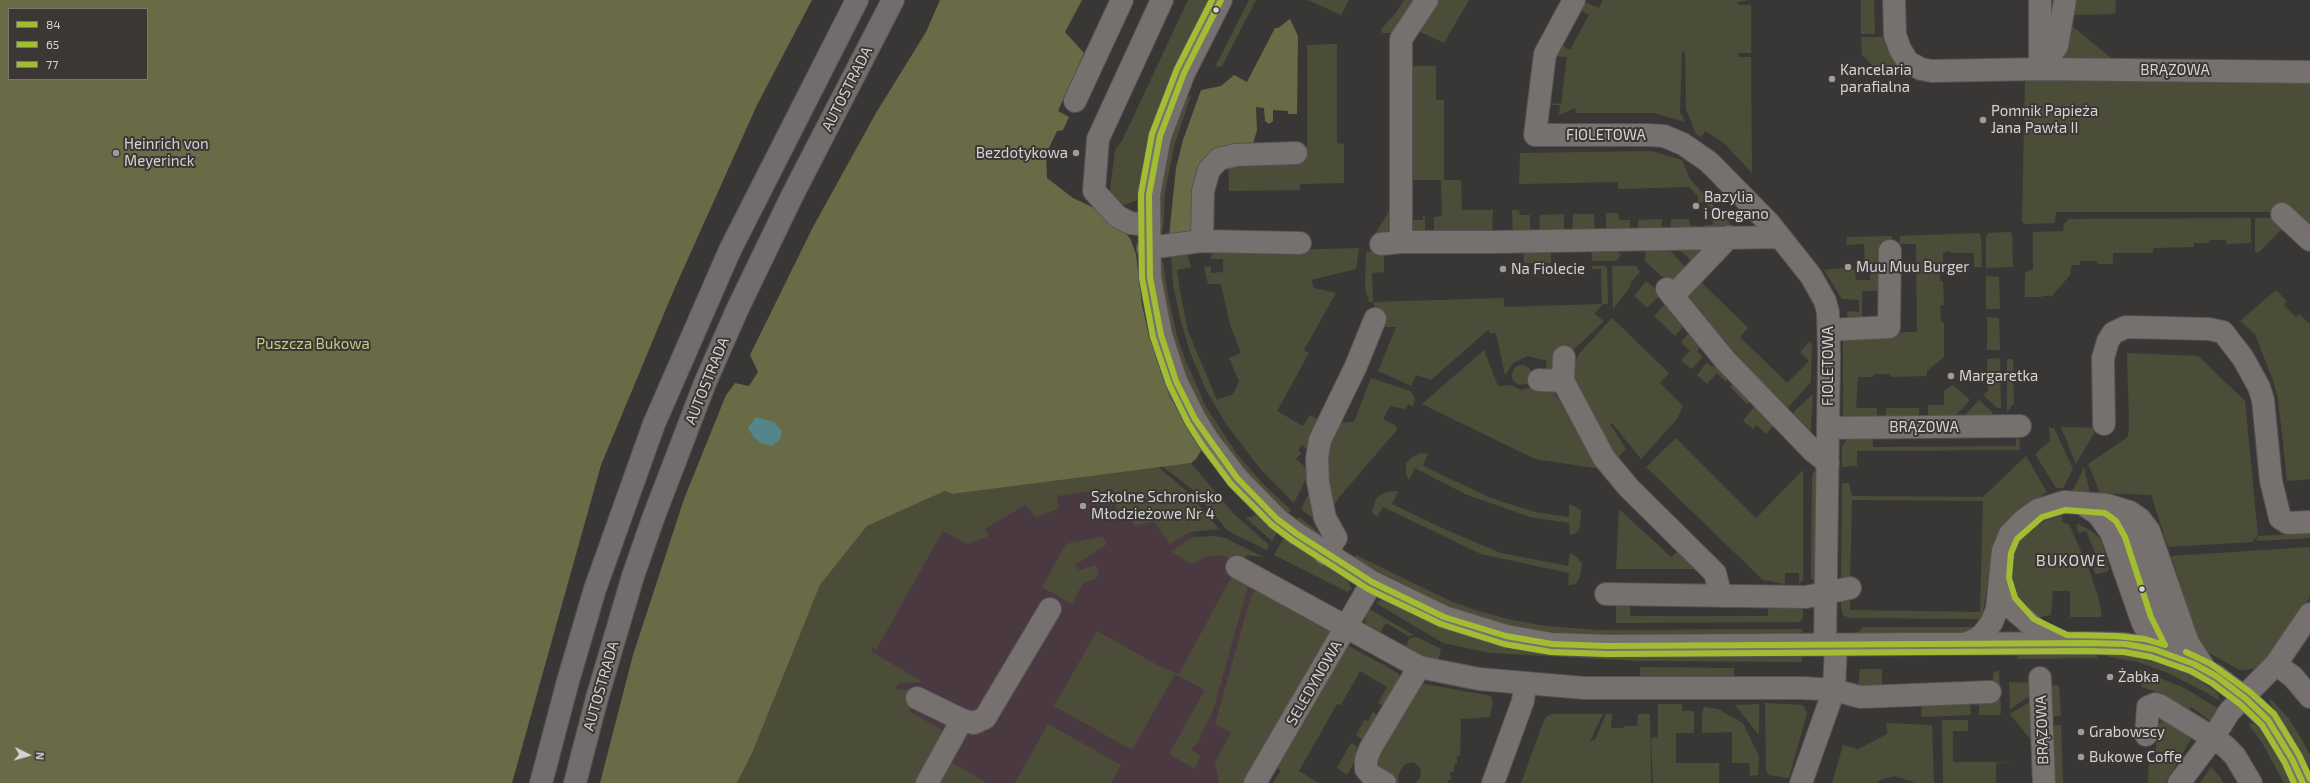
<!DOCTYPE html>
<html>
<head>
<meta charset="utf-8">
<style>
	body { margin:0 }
	#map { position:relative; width:2310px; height:783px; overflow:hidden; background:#393736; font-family:"Exo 2",sans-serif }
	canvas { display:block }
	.legend { position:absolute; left:8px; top:8px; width:140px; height:72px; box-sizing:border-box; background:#3a3735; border:1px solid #787574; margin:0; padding:5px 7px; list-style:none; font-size:12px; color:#d5d3d2 }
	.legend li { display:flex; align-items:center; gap:8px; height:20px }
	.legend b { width:20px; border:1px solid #787574 }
	.north { position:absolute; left:8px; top:735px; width:40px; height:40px; -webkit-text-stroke:3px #3a3735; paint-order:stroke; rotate:95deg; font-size:11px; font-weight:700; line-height:16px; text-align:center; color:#d5d3d2 }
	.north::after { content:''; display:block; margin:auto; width:14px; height:18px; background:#d5d3d2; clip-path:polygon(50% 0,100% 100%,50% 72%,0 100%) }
</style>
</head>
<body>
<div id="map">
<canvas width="2310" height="783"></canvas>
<ul class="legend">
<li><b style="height:5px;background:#a2bd31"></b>84</li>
<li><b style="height:5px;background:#a2bd31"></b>65</li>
<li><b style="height:5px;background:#a2bd31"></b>77</li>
</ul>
<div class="north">N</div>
</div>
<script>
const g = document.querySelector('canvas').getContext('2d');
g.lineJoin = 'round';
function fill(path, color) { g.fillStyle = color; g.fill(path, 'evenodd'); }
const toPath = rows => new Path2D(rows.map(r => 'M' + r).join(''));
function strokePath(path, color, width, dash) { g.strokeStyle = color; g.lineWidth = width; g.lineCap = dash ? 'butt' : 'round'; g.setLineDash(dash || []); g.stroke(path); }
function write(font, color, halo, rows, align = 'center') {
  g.font = font + ' "Exo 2",sans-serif'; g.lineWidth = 4; g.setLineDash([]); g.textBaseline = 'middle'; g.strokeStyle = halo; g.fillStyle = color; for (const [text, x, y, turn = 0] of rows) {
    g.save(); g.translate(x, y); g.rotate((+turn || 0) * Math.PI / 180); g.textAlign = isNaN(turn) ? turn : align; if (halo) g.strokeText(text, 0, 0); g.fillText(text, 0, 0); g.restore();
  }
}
const education = toPath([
	[1149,468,1194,537,1245,555,1237,567,1330,632,1241,783,785,783,952,494]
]);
const green = toPath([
	[1188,0,1211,0,1167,84,1151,130,1137,200,1122,206,1112,200,1110,191,1115,150,1122,141],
	[1249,0,1256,0,1222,66,1215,67],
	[1308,0,1349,0,1341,15],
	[1404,0,1417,0,1395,33,1382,33,1381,29,1396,13],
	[1433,0,1469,0,1444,43,1416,30],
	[1603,0,1751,0,1737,2,1738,5,1751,5,1751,53,1738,53,1738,57,1751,57,1752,173,1724,143,1705,131,1702,137,1696,134,1686,109,1685,51,1682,52,1680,112,1685,122,1654,113,1576,113,1575,108,1559,115,1560,105,1549,105,1548,103,1561,104,1567,57,1553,56,1558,43,1570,50,1589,15,1577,8,1582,1,1599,8],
	[1861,0,1874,0,1875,34,1861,34],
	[2071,0,2116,0,2115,14,2071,15],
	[2070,24,2118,64,2066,61,2063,56],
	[1861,37,1889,37,1907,70,1901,73,1880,73,1862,55],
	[1337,44,1337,143,1344,144,1344,183,1300,184,1300,190,1229,191,1228,160,1307,158,1307,45],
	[1407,66,1436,66,1436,100,1444,100,1444,180,1461,180,1462,210,1493,210,1492,235,1434,237,1434,217,1442,216,1441,180,1406,180],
	[2025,75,2310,76,2310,235,2285,212,2056,212,2055,223,2025,224,2022,222],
	[1191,95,1175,143,1165,192,1163,232,1160,227,1159,196,1168,146,1185,100],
	[1652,151,1682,160,1690,179,1734,228,1705,234,1705,225,1713,225,1712,210,1705,202,1698,203,1698,196,1689,187,1618,189,1618,182,1519,184,1520,153],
	[1393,205,1395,223,1381,238,1373,237],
	[1512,210,1519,210,1520,215,1530,215,1530,236,1513,236],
	[1606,213,1618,213,1619,220,1630,220,1630,235,1606,236],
	[1564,214,1564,235,1539,236,1540,215],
	[1573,214,1594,214,1595,236,1572,235],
	[1423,216,1425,216,1425,235,1420,237,1408,225,1408,220,1423,220],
	[2251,218,2251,243,2227,244,2226,240,2210,240,2209,243,2194,243,2194,247,2153,248,2153,253,2113,253,2113,264,2098,264,2097,261,2080,261,2080,265,2072,265,2070,270,2071,274,2051,297,2049,295,2040,297,2025,297,2025,273,2033,269,2033,232,2063,231,2064,224,2069,219],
	[2255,218,2283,218,2286,225,2258,253,2255,251],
	[1662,219,1662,235,1638,235,1638,220],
	[1671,219,1689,219,1690,226,1698,226,1698,234,1671,234],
	[2010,232,2012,234,2013,267,1986,268,1986,236,1988,233],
	[1979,233,1981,236,1982,267,1974,267,1974,253,1952,253,1949,251,1943,253,1943,265,1940,265,1940,281,1943,282,1944,305,1940,306,1941,322,1944,322,1944,357,1927,371,1927,376,1891,377,1890,374,1874,374,1873,377,1858,377,1856,408,1877,408,1877,423,1843,421,1843,337,1853,333,1917,332,1916,244,1899,244,1900,236],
	[1892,236,1892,245,1879,246,1878,291,1862,291,1862,323,1848,324,1847,311,1859,312,1859,300,1842,299,1824,270,1843,268,1855,270,1856,280,1870,280,1870,265,1865,264,1864,244,1846,245,1847,237],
	[1715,243,1696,265,1674,245],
	[1664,244,1688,270,1673,287,1645,261,1646,245],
	[1612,245,1621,255,1616,261,1592,261,1591,248],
	[1359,248,1356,269,1311,280,1314,288,1336,293,1304,350,1309,353,1277,411,1303,426,1310,415,1322,422,1312,453,1302,445,1298,450,1301,453,1296,459,1310,471,1294,503,1261,470,1226,424,1206,390,1190,352,1181,322,1173,284,1171,255,1181,252,1188,257,1191,267,1177,270,1180,291,1188,331,1217,400,1233,394,1239,381,1229,358,1241,353,1230,325,1221,284,1208,284,1204,267,1211,266,1211,273,1223,272,1223,259,1211,259,1212,252],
	[1523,249,1551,249,1551,263,1524,263],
	[1366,252,1384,252,1384,272,1372,273,1373,302,1504,298,1504,307,1602,304,1601,269,1592,269,1592,266,1605,266,1607,268,1608,304,1603,304,1594,314,1604,321,1550,372,1545,372,1547,361,1528,356,1513,363,1505,375,1496,333,1489,333,1489,329,1431,380,1416,375,1411,386,1378,371,1396,327,1382,327,1373,302,1369,302,1365,288],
	[1163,260,1168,295,1177,336,1185,359,1206,407,1237,454,1265,486,1291,510,1288,514,1269,497,1237,462,1207,419,1190,388,1175,348,1159,275],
	[1612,266,1636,266,1640,272,1631,282,1630,287,1613,309],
	[1986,276,1999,277,2000,309,1986,309],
	[1697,278,1748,328,1740,337,1787,383,1809,361,1800,352,1810,341,1812,345,1811,382,1783,413,1727,354,1727,343,1683,298],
	[1646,281,1661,294,1647,308,1634,296],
	[2276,290,2287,301,2284,305,2296,317,2299,314,2310,324,2310,479,2287,481,2278,398,2272,378,2255,334,2240,321],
	[1668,301,1688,322,1675,336,1654,316],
	[1987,317,1999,318,2000,350,1987,350],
	[1612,318,1669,373,1660,383,1683,406,1677,419,1641,459,1612,423,1610,424,1626,449,1613,462,1574,393,1572,370,1578,355],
	[1694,327,1708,340,1697,351,1703,357,1691,369,1681,360,1690,351,1681,342],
	[1484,350,1498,386,1511,385,1521,390,1538,385,1552,389,1601,469,1535,459,1422,404],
	[2127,353,2198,356,2245,401,2258,535,2252,542,2168,547,2151,495,2100,493,2088,464,2128,437,2129,424],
	[2000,358,2001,408,1997,408,1983,395,1988,391,1987,359],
	[2007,359,2013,359,2014,403,2007,412],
	[1707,362,1710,366,1720,367,1729,376,1726,382,1717,373,1707,384,1697,375],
	'1512 375a10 10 0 1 1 20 0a10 10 0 1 1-20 0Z',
	[1371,378,1410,391,1415,398,1413,407,1408,404,1405,409,1390,406,1383,419,1396,426,1397,430,1340,496,1332,508,1323,470,1334,423,1354,422],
	[1735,382,1752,399,1747,404,1730,387],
	[1953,385,1970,400,1950,422,1928,422,1928,405,1944,405,1944,391],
	[1813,394,1810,440,1787,418],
	[1979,400,1993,413,1992,421,1963,417],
	[1757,403,1776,422,1766,434,1757,425,1753,429,1743,421],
	[1886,408,1919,408,1919,422,1886,422],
	[2061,427,2097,428,2076,464],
	[2049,428,2054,428,2073,469,2063,488,2056,488,2035,454,2050,441],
	[1850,433,1872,433,1873,447,2016,446,2017,433,2019,435,2020,450,1857,451,1857,466,1842,467,1842,447],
	[1676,438,1756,518,1803,470,1803,580,1799,584,1799,573,1785,573,1785,584,1763,580,1646,467],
	[1420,453,1428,454,1423,466,1491,498,1535,512,1569,517,1569,504,1576,507,1581,511,1580,527,1576,533,1570,535,1569,523,1530,517,1465,494,1415,468,1409,480,1406,474,1406,463,1412,457],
	[2026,456,2047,492,2012,516,2005,524,1993,550,1982,619,1849,618,1843,615,1841,608,1841,596,1850,595,1850,610,1980,612,1983,501,1852,500,1850,581,1841,582,1842,483,1849,483,1852,496,1983,497],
	[1191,463,1234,514,1269,545,1267,550,1228,531,1193,490,1162,466],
	[1157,466,1189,493,1219,529,1190,532,1170,544,1154,521,1135,526,1129,516,1117,513,1113,488,1098,494,1097,490,1057,496,1058,509,1036,517,1025,505,985,529,989,536,967,544,943,531,876,650,872,647,871,651,922,682,899,683,895,689,919,690,909,711,949,734,920,783,737,783,753,751,820,585,867,526,945,491,953,494],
	[1817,467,1817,583,1811,579,1812,475],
	[2084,467,2090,493,2072,492],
	[1313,484,1320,524,1301,509],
	[1398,491,1392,504,1444,529,1501,553,1568,566,1570,553,1576,556,1582,564,1580,576,1576,584,1568,585,1569,573,1481,554,1383,507,1377,517,1372,512,1376,498,1386,492],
	[1619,509,1671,557,1680,549,1701,569,1616,569],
	[1257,515,1277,532,1272,541,1246,518],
	[2062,516,2062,522,2069,524,2090,572,2099,600,2102,617,2070,617,2070,591,2053,591,2051,615,2036,618,2018,600,2010,576,2011,563,2015,550,2022,538,2032,528,2049,519],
	[1299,517,1322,535,1318,537,1296,521],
	[2078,524,2093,532,2101,539,2109,570,2106,572,2095,574,2093,568,2100,565,2086,531,2079,533,2076,526],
	[2310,533,2310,538,2256,541,2258,536],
	[1103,536,1107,544,1075,565,1079,570,1096,565,1099,573,1095,579,1083,583,1072,604,1042,587,1066,544],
	[1213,536,1225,538,1263,557,1247,555,1240,562,1220,555,1208,556,1191,564,1171,551,1194,537],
	[1284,537,1304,552,1345,576,1352,589,1347,592,1274,555],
	[2310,547,2310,597,2265,665,2254,669,2239,670,2201,648,2171,556],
	[1356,555,1448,600,1478,611,1512,620,1546,626,1600,630,1802,629,1802,634,1576,635,1509,626,1446,606,1354,559],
	[1233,574,1248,586,1213,711,1200,736,1201,738,1191,750,1200,756,1195,769,1169,754,1205,690,1175,674,1132,750,1054,706,1097,631,1161,667,1179,674],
	[1256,590,1328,628,1331,633,1243,783,1219,783,1215,762,1231,733,1215,724,1251,596],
	[1381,600,1390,602,1415,616,1472,638,1552,654,1569,656,1802,655,1802,662,1640,661,1490,653,1443,643,1376,603],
	[1616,603,1630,603,1630,616,1768,616,1768,603,1803,606,1803,618,1800,622,1616,623],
	[1369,609,1414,635,1408,636,1386,623,1380,633,1394,640,1393,642,1366,626,1365,618],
	[1863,627,1977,627,1964,635,1861,635,1859,631],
	[1417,637,1441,649,1438,662,1405,648,1410,638],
	[1345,644,1398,673,1402,680,1384,706,1378,703,1387,687,1360,671,1341,705,1337,704,1299,771,1318,783,1273,783,1281,770,1271,764],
	[2017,653,2097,654,2097,658,2018,659],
	[2108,654,2125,655,2150,661,2189,674,2217,692,2220,701,2207,693,2168,673,2138,662,2108,657],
	[1640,667,1734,668,1734,681,1640,680],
	[1860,669,1882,669,1882,689,1858,688],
	[2139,669,2186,689,2219,709,2212,722,2191,707,2188,712,2171,703,2159,693,2142,687],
	[1996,671,1999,671,2001,713,1999,715,1979,715,1979,703,1993,685,1993,674],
	[2009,682,2036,683,2036,692,2010,709],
	[1419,683,1486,695,1490,696,1493,701,1490,717,1461,719,1460,756,1457,756,1457,764,1454,764,1454,772,1450,772,1451,780,1448,780,1448,783,1415,783,1420,778,1421,773,1420,768,1414,762,1405,764,1398,775,1399,783,1375,772,1374,754],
	[2043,684,2059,686,2061,716,2045,717],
	[2269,697,2289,719,2302,740,2310,755,2310,769,2291,733,2271,704],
	[2036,698,2034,744,2010,714],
	[1922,699,1970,700,1971,715,1921,717],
	[1765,703,1803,705,1807,713,1789,778,1769,775,1766,771],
	[1658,704,1682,704,1682,711,1694,711,1694,733,1676,733,1676,763,1719,763,1719,783,1653,783,1651,738,1658,737],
	[1759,704,1759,735,1735,705],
	[1704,707,1718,709,1743,723,1759,756,1758,775,1750,776,1749,763,1732,763,1732,732,1702,733,1702,713],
	[1373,712,1381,717,1366,743,1356,735,1364,720,1368,721],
	[1552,714,1603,714,1590,741,1595,740,1606,714,1612,714,1611,728,1623,728,1624,726,1637,726,1638,714,1650,714,1651,783,1521,783,1543,723,1546,717],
	[2168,719,2191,739,2182,754,2156,752,2157,727,2162,720],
	[1942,720,1968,720,1968,731,1953,731,1953,762,2010,762,1996,763,1996,783,1943,783],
	[2249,722,2256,725,2274,747,2291,783,2284,783,2261,741,2251,728],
	[1886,723,1932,725,1934,783,1916,783,1895,776,1880,780,1877,783,1832,783,1843,745,1858,749,1887,734],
	[1048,724,1121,765,1111,783,1015,783],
	[2061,725,2063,783,2051,783,2048,726],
	[1351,743,1362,750,1347,775,1337,768],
	[2149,757,2180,759,2165,783,2148,783],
	[951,762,987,783,939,783],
	[2211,767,2220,777,2223,783,2200,783]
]);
const forest = toPath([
	[0,0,812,0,757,105,673,292,601,465,512,783,0,783],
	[9,9,147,9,147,79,9,79],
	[940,0,1082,0,1065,32,1084,53,1058,111,1069,117,1063,130,1057,131,1046,154,1047,178,1073,198,1105,213,1130,238,1136,254,1142,305,1149,336,1170,397,1202,449,1196,459,1191,463,952,494,945,491,867,526,820,585,753,751,737,783,600,783,633,655,684,499,726,395,735,383,749,386,758,372,750,355,813,227,876,113,926,32],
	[1290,19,1298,36,1297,114,1288,114,1288,111,1273,110,1273,121,1269,124,1265,121,1264,108,1256,107,1257,130,1253,144,1221,154,1192,232,1169,237,1176,168,1183,140,1201,90,1221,86,1234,75,1247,82,1275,28,1278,28]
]);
const water = toPath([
	[756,417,774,422,782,431,780,440,771,446,761,443,753,436,748,428]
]);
const minor = toPath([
	[1221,0,1184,73,1160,136,1149,195,1150,277,1161,335,1176,381,1195,419,1208,440,1237,478,1277,519,1297,534,1372,582,1444,617,1506,636,1552,644,1607,646,2089,643,2125,644,2153,649,2194,664,2216,676,2245,698,2268,720,2276,732,2292,759,2303,783],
	[1574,0,1545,54,1535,135,1648,135,1664,136,1683,144,1709,162,1769,223,1811,276,1825,301,1828,312,1829,357,1825,645],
	[1894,0,1895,35,1900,49,1908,62,1921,69,1932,71,2040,69,2310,72],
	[2040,0,2040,69],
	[2040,69,2057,46,2065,0],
	[1075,101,1122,0],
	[1296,153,1235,155,1219,159,1209,170,1203,191,1202,241,1300,243],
	[2282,214,2310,240],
	[1148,225,1130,223,1117,216,1094,191,1098,139,1162,0],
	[1401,242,1401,39,1427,0],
	[1381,244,1401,242,1495,242,1780,237],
	[1148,248,1202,241],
	[1667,289,1725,360,1813,451,1828,463],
	[1673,296,1729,237],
	[1829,330,1889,327,1890,251],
	[1564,357,1563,381,1604,458,1629,488,1715,573,1721,596],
	[1539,380,1563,381],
	[2104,424,2103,358,2108,341,2113,333,2126,327,2209,329,2223,332,2243,358,2259,387,2263,400,2271,481,2280,518,2288,523,2310,522],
	[1828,428,2020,426],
	[2081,503,2098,514,2111,532,2142,621,2151,640,2160,651],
	[2113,509,2122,516,2132,534,2158,614,2180,658],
	[1325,554,1336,538,1325,518,1318,482,1317,458,1320,440,1356,366,1375,319],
	[1237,567,1419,667,1479,679,1584,688,1804,688,1834,690,1860,697,1990,692],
	[2001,582,2008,602,2015,611,2038,631,2060,641],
	[1606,594,1806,597,1850,588],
	[1965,644,1975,640,1983,634,1992,622,1997,609,2003,551,2010,534,2024,520,2038,510,2064,502,2107,505,2130,512,2140,519,2149,531,2188,643,2205,669],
	[2276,664,2293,677,2310,697],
	[2040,678,2044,783],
	[917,698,962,720,974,723,985,718,1050,609],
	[2146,735,2148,707,2155,704,2161,706,2213,738,2179,783],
	[927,783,962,720],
	[1255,783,1372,582],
	[1385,783,1371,775,1366,769,1366,760,1370,749,1419,667],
	[1493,783,1523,701,1525,684],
	[1801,783,1834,690,1836,645],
	[2251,783,2235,756,2225,746,2213,738,2229,712,2276,664,2310,614]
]);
const highway = toPath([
	[541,783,568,681,595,589,654,424,730,250,857,0],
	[575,783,597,698,633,576,654,516,705,383,737,310,792,196,893,0]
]);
const bus1 = toPath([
	[1221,0,1184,73,1160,136,1149,195,1150,277,1161,335,1176,381,1195,419,1237,478,1277,519,1297,534,1372,582,1444,617,1506,636,1552,644,1607,646,2089,643,2125,644,2153,649,2194,664,2216,676,2245,698,2268,720,2292,759,2303,783]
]);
const bus2 = toPath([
	[1212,0,1177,69,1152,134,1141,194,1142,278,1153,337,1169,384,1188,423,1202,445,1231,484,1272,525,1292,540,1368,589,1441,624,1504,644,1551,652,1607,654,2089,651,2124,652,2151,657,2191,671,2212,683,2240,704,2262,725,2285,763,2294,783]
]);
const bus3 = toPath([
	[2065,510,2105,513,2116,521,2125,537,2151,617,2165,645,2145,639,2116,636,2067,635,2034,619,2015,598,2009,578,2011,553,2017,539,2042,517,2065,510],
	[2186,652,2211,664,2250,692,2274,714,2299,755,2310,779]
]);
const markers = [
	[1216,10,3.5,"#d5d3d2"],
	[1832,79,4,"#9e9c9b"],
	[1983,120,4,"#9e9c9b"],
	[116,153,4,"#9e9c9b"],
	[1076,153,4,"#9e9c9b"],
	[1696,206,4,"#9e9c9b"],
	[1848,267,4,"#9e9c9b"],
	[1503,269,4,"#9e9c9b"],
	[1951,376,4,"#9e9c9b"],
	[1083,506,4,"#9e9c9b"],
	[2142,589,3.5,"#d5d3d2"],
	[2110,677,4,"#9e9c9b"],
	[2081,732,4,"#9e9c9b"],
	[2081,757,4,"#9e9c9b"]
];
const poiNames = [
	["Kancelaria",1840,70],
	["parafialna",1840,87],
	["Pomnik Papieża",1991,111],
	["Jana Pawła II",1991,128],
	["Heinrich von",124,144],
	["Meyerinck",124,161],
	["Bezdotykowa",1068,153,"right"],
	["Bazylia",1704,197],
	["i Oregano",1704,214],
	["Muu Muu Burger",1856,267],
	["Na Fiolecie",1511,269],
	["Margaretka",1959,376],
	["Szkolne Schronisko",1091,497],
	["Młodzieżowe Nr 4",1091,514],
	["Żabka",2118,677],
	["Grabowscy",2089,732],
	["Bukowe Coffe",2089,757]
];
const streetNames = [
	["BRĄZOWA",2175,70],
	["AUTOSTRADA",847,89,-63],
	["FIOLETOWA",1606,135],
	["FIOLETOWA",1828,366,-90],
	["AUTOSTRADA",707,381,-68],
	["BRĄZOWA",1924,427],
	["SELEDYNOWA",1314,683,-60],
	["AUTOSTRADA",601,686,-74],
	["BRĄZOWA",2042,730,-92]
];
const parkNames = [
	["Puszcza Bukowa",313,344]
];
const neighbourhoodNames = [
	["BUKOWE",2071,561]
];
fill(education, '#4a3940');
fill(green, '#4c4d38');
fill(forest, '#696b46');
fill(water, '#52868b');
strokePath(minor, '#545353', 24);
strokePath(highway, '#545353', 24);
strokePath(minor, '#76706f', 22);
strokePath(highway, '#706d6c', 22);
strokePath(bus1, '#a2bd31', 6);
strokePath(bus2, '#a2bd31', 6);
strokePath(bus3, '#a2bd31', 6);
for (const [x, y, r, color] of markers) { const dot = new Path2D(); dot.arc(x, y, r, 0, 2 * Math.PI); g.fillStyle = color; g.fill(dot); strokePath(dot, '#3a3735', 1.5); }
write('15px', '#d5d3d2', '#3a3735', poiNames, 'left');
write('15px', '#d5d3d2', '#3a3735', streetNames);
write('15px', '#c8ca84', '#3a3735', parkNames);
g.letterSpacing = '1px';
write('16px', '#d5d3d2', '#3a3735', neighbourhoodNames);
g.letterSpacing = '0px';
</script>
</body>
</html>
